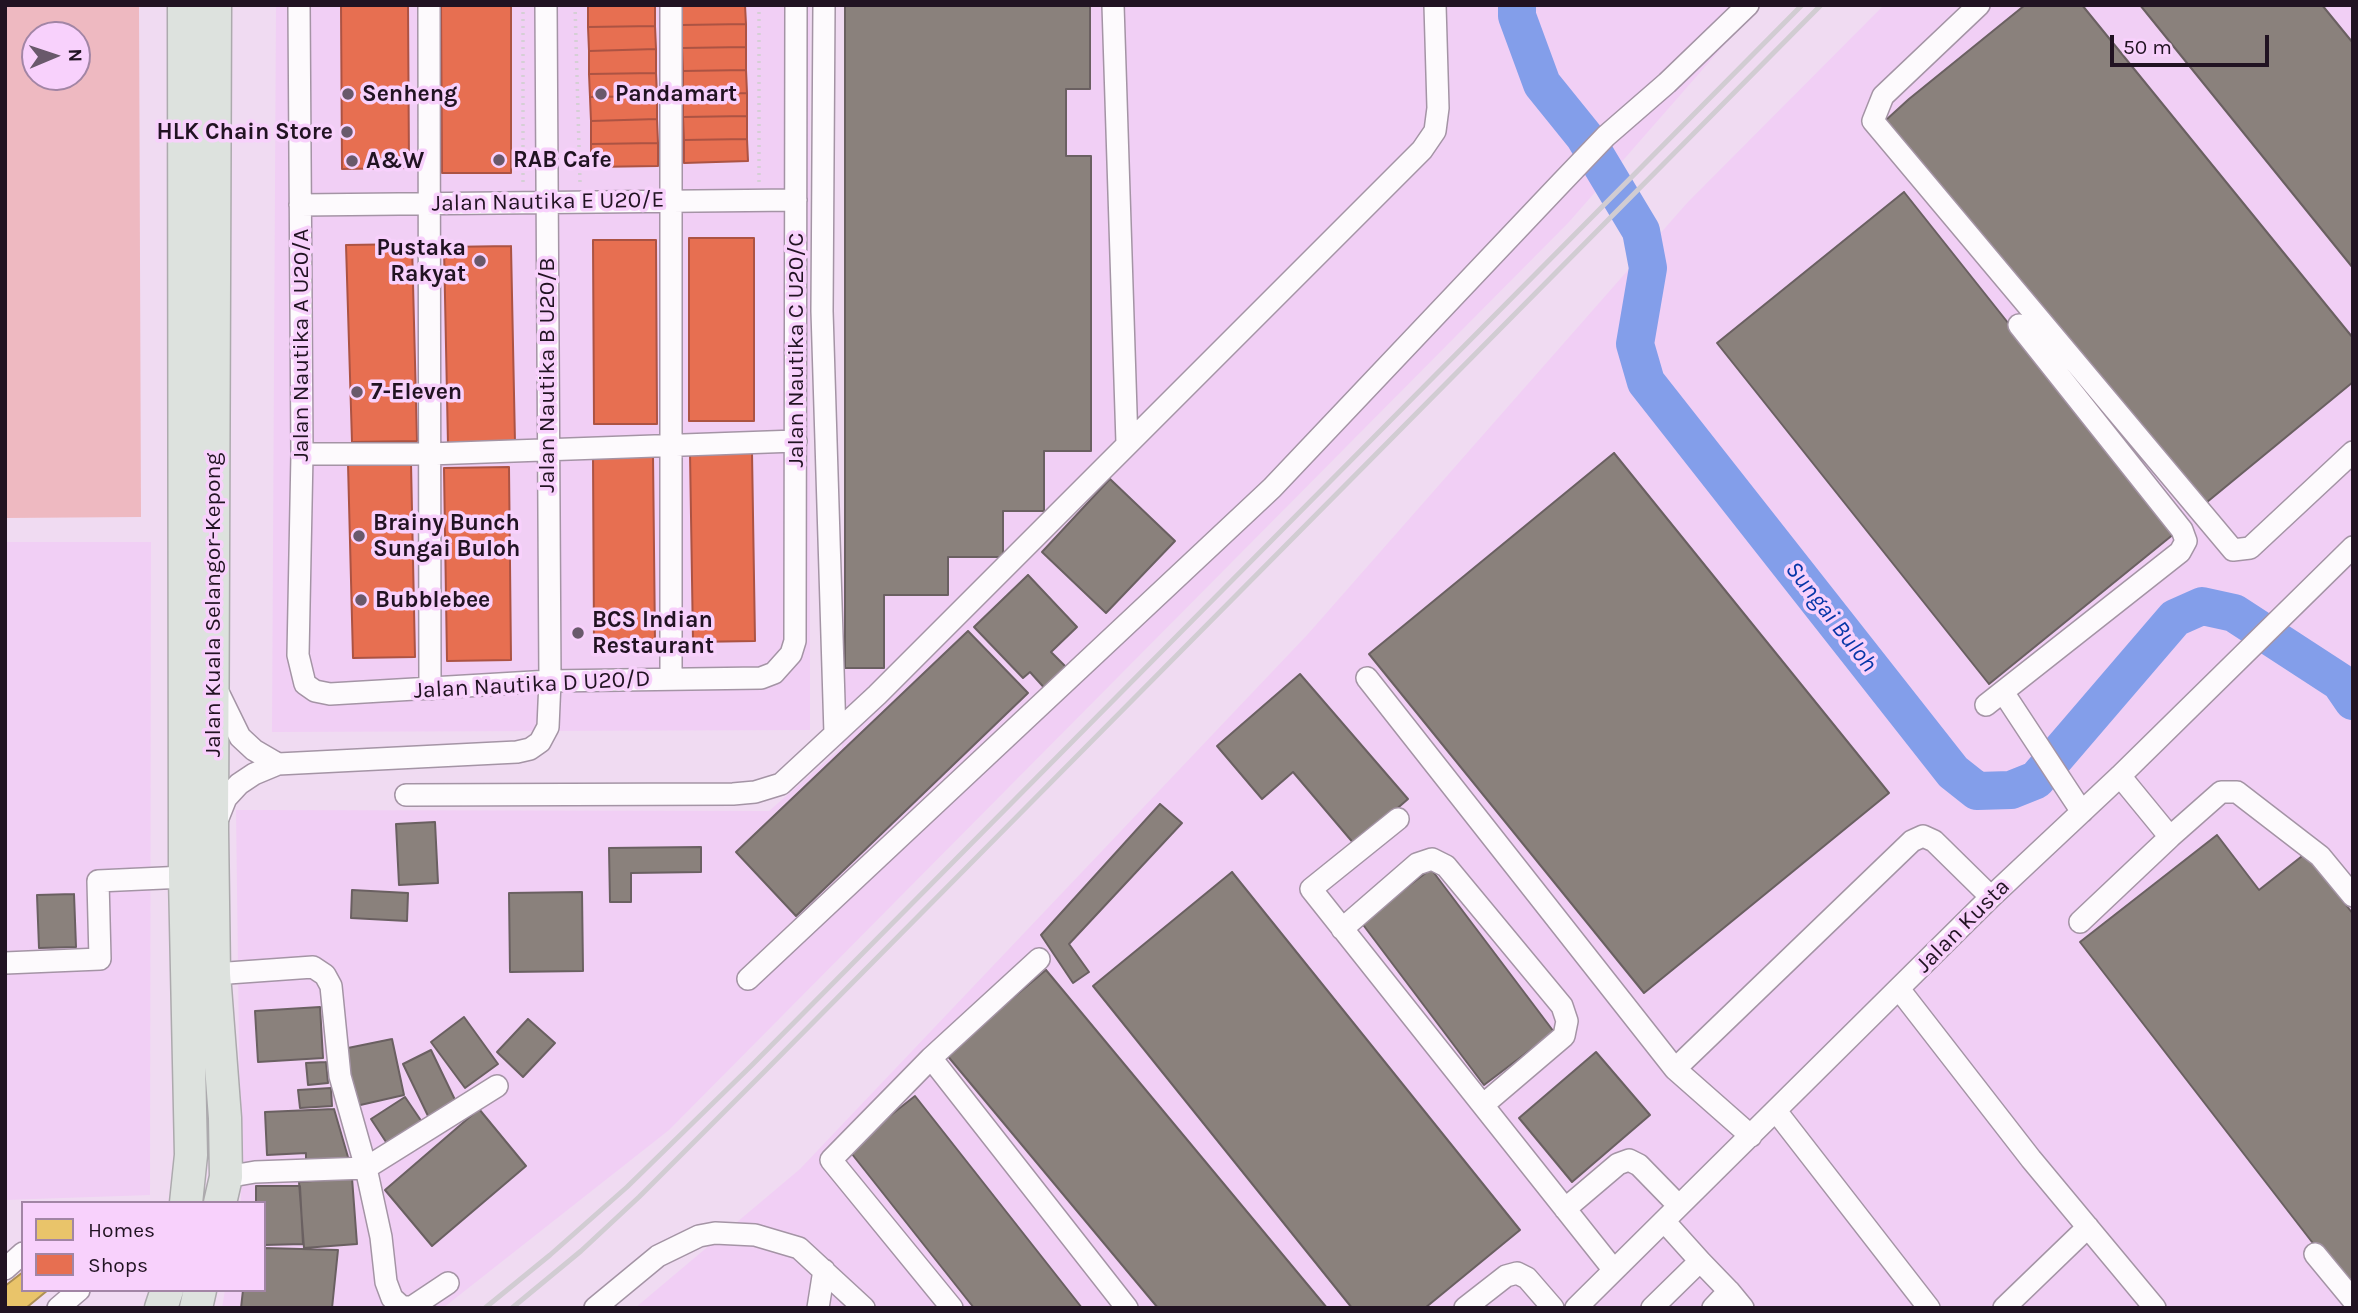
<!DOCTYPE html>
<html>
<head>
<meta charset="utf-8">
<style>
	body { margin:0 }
	#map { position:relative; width:2358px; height:1313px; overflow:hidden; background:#f0dbf2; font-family:Karla,sans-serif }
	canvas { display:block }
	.frame { position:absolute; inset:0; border:7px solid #211322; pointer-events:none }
	.legend { position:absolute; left:21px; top:1201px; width:245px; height:91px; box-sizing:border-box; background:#f8d1fc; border:2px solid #a285a5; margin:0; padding:9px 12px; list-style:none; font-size:21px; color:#211322 }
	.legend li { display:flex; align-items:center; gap:14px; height:35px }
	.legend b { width:35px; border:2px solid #a285a5 }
	.north { position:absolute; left:21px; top:21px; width:70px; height:70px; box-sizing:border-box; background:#f8d1fc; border:2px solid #a285a5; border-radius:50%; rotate:88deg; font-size:19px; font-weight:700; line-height:28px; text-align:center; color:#211322 }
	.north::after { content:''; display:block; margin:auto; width:24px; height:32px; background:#69596b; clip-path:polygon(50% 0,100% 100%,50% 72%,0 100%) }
	.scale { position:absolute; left:2110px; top:35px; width:159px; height:32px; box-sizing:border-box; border:4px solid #211322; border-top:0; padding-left:9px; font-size:21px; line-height:24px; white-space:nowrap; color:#211322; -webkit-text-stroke:5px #f8d1fc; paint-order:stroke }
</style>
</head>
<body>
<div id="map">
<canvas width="2358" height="1313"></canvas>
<div class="frame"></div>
<ul class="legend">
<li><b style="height:19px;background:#e9c46a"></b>Homes</li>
<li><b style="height:19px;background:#e76f51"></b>Shops</li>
</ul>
<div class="north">N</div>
<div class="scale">50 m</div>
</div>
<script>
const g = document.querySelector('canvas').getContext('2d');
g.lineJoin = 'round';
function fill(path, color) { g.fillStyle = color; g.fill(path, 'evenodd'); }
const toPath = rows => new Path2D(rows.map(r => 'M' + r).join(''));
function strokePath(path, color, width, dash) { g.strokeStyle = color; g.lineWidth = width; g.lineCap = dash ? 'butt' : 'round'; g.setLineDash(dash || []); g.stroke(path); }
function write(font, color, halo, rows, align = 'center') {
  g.font = font + ' Karla,sans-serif'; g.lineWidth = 7; g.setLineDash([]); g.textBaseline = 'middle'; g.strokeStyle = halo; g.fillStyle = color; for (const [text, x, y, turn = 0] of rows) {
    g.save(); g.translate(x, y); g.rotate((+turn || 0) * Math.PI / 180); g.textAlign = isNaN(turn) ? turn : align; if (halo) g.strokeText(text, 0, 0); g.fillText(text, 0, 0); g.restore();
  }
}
const built = toPath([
	[276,5,810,5,810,730,272,732],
	[848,5,1759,5,1569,222,669,1130,443,1308,222,1308,225,1290,264,1290,264,1203,241,1203,236,810,769,811,842,747],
	[1884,5,2353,5,2353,1308,635,1308,800,1169,1308,634,1687,203],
	[5,542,151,542,150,1195,5,1200]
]);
const green = toPath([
	[5,5,139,5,141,517,5,518],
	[35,35,77,35,77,77,35,77]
]);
const homes = toPath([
	[23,1272,23,1290,48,1290,26,1308,5,1308,5,1286,23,1272]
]);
const shops = toPath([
	[341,5,408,5,409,168,342,169,341,5],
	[441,5,511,5,511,173,442,173,441,5],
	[588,5,655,5,655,26,588,27,588,5],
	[682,5,745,5,746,24,682,25,682,5],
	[746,24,746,47,682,48,682,25,746,24],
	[655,26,656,49,589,51,588,27,655,26],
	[746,47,746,70,683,71,682,48,746,47],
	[656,49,656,73,589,74,589,51,656,49],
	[746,70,747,93,683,94,683,71,746,70],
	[656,73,657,96,590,97,589,74,656,73],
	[747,93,747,116,683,117,683,94,747,93],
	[657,96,657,119,591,121,590,97,657,96],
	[747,116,747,139,684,140,683,117,747,116],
	[657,119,658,143,591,144,591,121,657,119],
	[747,139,748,161,684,163,684,140,747,139],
	[658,143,658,166,591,167,591,144,658,143],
	[689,238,754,238,754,421,689,421,689,238],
	[593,240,656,240,657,424,594,424,593,240],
	[412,244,417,441,352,442,346,245,412,244],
	[511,246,515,443,448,445,444,247,511,246],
	[752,452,755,641,693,642,690,453,752,452],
	[593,455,653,455,655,643,594,644,593,455],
	[411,463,415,657,353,658,348,464,411,463],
	[509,467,511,660,447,661,444,468,509,467]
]);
const industry = toPath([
	[845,5,1090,5,1090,89,1066,89,1066,156,1091,156,1091,451,1044,451,1044,511,1003,511,1003,557,948,557,948,595,884,595,884,668,845,668,845,5],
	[2025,5,2082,5,2353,338,2353,382,2201,507,1886,120,1909,99,2025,5],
	[2140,5,2322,5,2353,43,2353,268,2140,5],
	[1904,192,2175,533,1989,684,1717,343,1904,192],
	[1614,453,1889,793,1644,993,1369,654,1614,453],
	[1110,479,1175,541,1106,613,1042,552,1110,479],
	[1028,575,1077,627,1051,652,1070,671,1048,692,1030,672,1023,678,974,627,1028,575],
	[968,631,1028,693,796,916,736,852,968,631],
	[1300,674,1408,799,1355,845,1293,772,1262,799,1217,746,1300,674],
	[1160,804,1182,823,1069,944,1089,972,1073,983,1041,935,1160,804],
	[435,822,438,883,399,885,396,824,435,822],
	[2217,835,2259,890,2306,853,2353,914,2353,1295,2080,942,2217,835],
	[701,847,701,872,631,873,631,902,610,902,609,848,701,847],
	[1431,869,1554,1032,1484,1085,1361,922,1431,869],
	[1232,872,1520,1230,1425,1308,1352,1308,1093,986,1232,872],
	[352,890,408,893,407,921,351,918,352,890],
	[582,892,583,971,510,972,509,893,582,892],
	[74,894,76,947,39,948,37,895,74,894],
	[1046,970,1327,1308,1158,1308,946,1054,1046,970],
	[320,1007,323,1058,258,1062,255,1011,320,1007],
	[464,1017,498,1064,465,1088,431,1042,464,1017],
	[528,1019,555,1043,523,1077,497,1052,528,1019],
	[392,1039,404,1095,356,1106,343,1049,392,1039],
	[431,1050,457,1104,429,1118,403,1064,431,1050],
	[1596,1052,1650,1115,1572,1182,1519,1118,1596,1052],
	[326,1062,328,1083,308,1085,306,1063,326,1062],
	[331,1088,332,1106,300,1108,298,1090,331,1088],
	[915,1096,1082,1308,974,1308,848,1149,915,1096],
	[405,1097,424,1125,390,1148,371,1119,405,1097],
	[334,1109,350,1164,306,1166,306,1153,267,1155,265,1112,334,1109],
	[479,1109,526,1166,432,1246,385,1190,479,1109],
	[352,1178,357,1244,304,1248,299,1182,352,1178],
	[256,1186,300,1186,303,1244,264,1245,264,1203,256,1203,256,1186],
	[264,1248,338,1250,332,1308,241,1308,243,1290,264,1290,264,1248]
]);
const river = toPath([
	[1517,5,1517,16,1542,84,1584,136,1641,231,1648,268,1635,344,1646,382,1953,772,1977,791,2011,790,2036,780,2175,618,2202,606,2234,613,2340,682,2353,701]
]);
const path = toPath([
	[523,5,523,182],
	[575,5,580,182],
	[759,5,759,182]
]);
const minor = toPath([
	[299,5,302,454,298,655,305,684,315,691,330,694,550,681,761,678,774,673,791,654,795,641,796,5],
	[429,5,430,689],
	[671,5,671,679],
	[824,5,822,311,835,734],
	[1113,5,1127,443],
	[1979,5,1883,96,1873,121,2233,550,2250,548,2353,452],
	[300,205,796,200],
	[302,454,429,454,796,441],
	[1367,678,1675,1069],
	[217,690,240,737,254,750,278,764],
	[2003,692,2082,812],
	[1986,705,2180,552,2186,541,2182,530,2019,325],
	[2120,776,2170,837,2221,792,2237,792,2320,856,2353,896],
	[406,795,733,794,755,792,781,784,877,695,1422,150,1435,131,1438,108,1435,5],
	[1398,819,1311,889,1613,1269],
	[216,823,226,798,239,784,254,774,278,764,517,752,530,749,540,742,548,727,550,681,546,5],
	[2080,922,2170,837],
	[1342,929,1417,864,1432,859,1446,866,1562,1006,1567,1021,1564,1036,1483,1105],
	[5,963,100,959,98,881,185,877],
	[214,974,313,967,325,975,331,986,340,1076,366,1168,381,1237,386,1282,392,1298,402,1307,412,1307,448,1283],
	[748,979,1272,488,1561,183,1606,136,1667,83,1748,5],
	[1899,989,2031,1159,2155,1308],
	[931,1058,1127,1308],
	[1776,1111,1929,1308],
	[1751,1136,1675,1069,1912,841,1923,836,1934,841,1991,897],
	[226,1177,255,1172,366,1168,497,1086],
	[1565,1209,1618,1164,1629,1160,1639,1165,1679,1206],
	[2315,1254,2353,1300],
	[1700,1261,1729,1291],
	[5,1269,23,1253],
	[58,1308,79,1290],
	[595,1308,658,1256,699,1236,715,1233,755,1235,799,1248,864,1308],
	[818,1308,824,1270],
	[952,1308,831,1160,931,1058,1039,959],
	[1465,1308,1506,1276,1517,1273,1527,1278,1553,1308],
	[1576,1308,1991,897,2120,776,2353,547],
	[1652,1308,1700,1261,1664,1221],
	[1713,1308,1729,1291,1743,1308],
	[2004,1308,2088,1227]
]);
const highway = toPath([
	[184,5,185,877,191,1155,186,1203],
	[215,5,212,830,214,974,225,1118,226,1177,220,1203],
	[161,1308,167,1290],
	[196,1308,200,1290]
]);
const rail = toPath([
	[485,1308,550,1255,627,1187,751,1066,1802,5],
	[512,1308,581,1251,639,1197,763,1073,1821,5]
]);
const markers = [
	[348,94,7,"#69596b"],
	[601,94,7,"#69596b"],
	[347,132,7,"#69596b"],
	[499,160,7,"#69596b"],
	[352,161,7,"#69596b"],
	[480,261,7,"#69596b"],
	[357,392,7,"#69596b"],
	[359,536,7,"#69596b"],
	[361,600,7,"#69596b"],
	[578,633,7,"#69596b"]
];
const poiNames = [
	["Senheng",362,94],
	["Pandamart",615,94],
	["HLK Chain Store",333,132,"right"],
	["RAB Cafe",513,160],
	["A&W",366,161],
	["Pustaka",466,248,"right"],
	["Rakyat",466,274,"right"],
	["7-Eleven",371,392],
	["Brainy Bunch",373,523],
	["Sungai Buloh",373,549],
	["Bubblebee",375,600],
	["BCS Indian",592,620],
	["Restaurant",592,646]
];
const streetNames = [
	["Jalan Nautika E U20/E",548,202,-1],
	["Jalan Nautika A U20/A",301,345,-90],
	["Jalan Nautika C U20/C",796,350,-90],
	["Jalan Nautika B U20/B",547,375,-90],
	["Jalan Kuala Selangor-Kepong",213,605,-90],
	["Jalan Nautika D U20/D",532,685,-3],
	["Jalan Kusta",1963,926,-45]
];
const waterNames = [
	["Sungai Buloh",1831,617,52]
];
fill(built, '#f1cff5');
fill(green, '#eeb9c1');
fill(homes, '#e9c46a');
strokePath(homes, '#ad8f54', 2);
fill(shops, '#e76f51');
strokePath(shops, '#ac5343', 2);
fill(industry, '#8a817c');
strokePath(industry, '#6a6061', 2);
strokePath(river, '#839eea', 38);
strokePath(minor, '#a494a5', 24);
strokePath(highway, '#acaaad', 35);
strokePath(path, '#d5cfd5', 3.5, [2, 5]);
strokePath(minor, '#fdfafd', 21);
strokePath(highway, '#dde2de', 32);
strokePath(rail, '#d1ccd2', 5);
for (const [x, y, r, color] of markers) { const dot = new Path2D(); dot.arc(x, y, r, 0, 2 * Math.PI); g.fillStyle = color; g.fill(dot); strokePath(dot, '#f8d1fc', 2.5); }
write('bold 23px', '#211322', '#f8d1fc', poiNames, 'left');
write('23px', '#211322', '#f8d1fc', streetNames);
write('italic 24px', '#0737a8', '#f8d1fc', waterNames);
</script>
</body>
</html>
